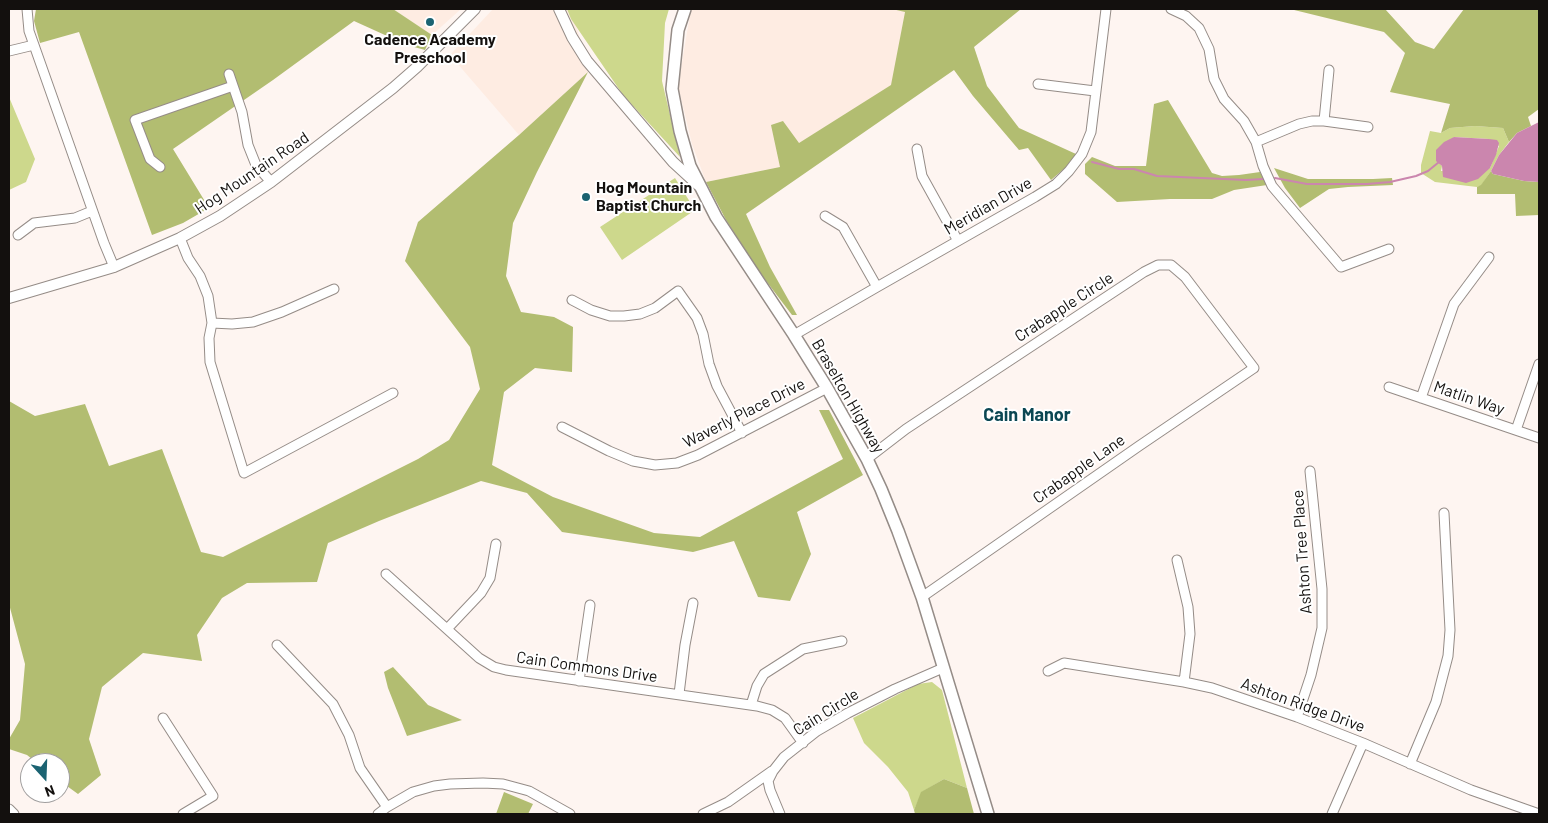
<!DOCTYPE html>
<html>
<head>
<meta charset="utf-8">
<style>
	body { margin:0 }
	#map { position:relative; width:1548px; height:823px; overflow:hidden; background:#fef5f1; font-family:Barlow,sans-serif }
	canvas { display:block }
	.frame { position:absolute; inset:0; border:10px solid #13100e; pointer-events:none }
	.north { position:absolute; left:20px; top:753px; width:50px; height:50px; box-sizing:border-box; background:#fff; border:1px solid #a19f9f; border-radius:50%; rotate:160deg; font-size:14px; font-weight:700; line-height:20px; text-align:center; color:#13100e }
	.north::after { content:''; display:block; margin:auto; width:18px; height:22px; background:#1b6372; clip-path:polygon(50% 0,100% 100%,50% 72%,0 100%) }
</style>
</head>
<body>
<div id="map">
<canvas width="1548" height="823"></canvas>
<div class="frame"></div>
<div class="north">N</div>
</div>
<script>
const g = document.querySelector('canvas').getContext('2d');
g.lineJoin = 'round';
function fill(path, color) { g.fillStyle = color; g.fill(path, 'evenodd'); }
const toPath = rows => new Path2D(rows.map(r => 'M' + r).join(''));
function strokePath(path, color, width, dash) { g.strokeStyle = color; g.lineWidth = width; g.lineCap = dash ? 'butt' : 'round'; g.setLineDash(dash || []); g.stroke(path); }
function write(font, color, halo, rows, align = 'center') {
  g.font = font + ' Barlow,sans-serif'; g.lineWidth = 4; g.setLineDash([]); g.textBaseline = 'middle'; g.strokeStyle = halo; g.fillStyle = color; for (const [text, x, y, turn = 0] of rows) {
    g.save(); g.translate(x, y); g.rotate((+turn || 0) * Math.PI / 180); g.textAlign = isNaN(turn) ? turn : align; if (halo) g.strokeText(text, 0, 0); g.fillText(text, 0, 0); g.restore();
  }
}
const built = toPath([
	[393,9,461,9,432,35],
	[493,9,567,9,571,19,577,28,588,72,519,135,450,55],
	[691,9,892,9,905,11,892,85,798,144,783,121,780,167,706,182,692,144,678,86]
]);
const green = toPath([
	[567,9,669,9,665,23,662,81,680,157,623,95,571,19],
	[9,97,35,159,26,182,9,190],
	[1475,126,1503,128,1509,142,1499,155,1491,171,1481,186,1477,187,1435,182,1421,173,1421,165,1430,131,1441,133,1450,128],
	[1454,137,1489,139,1499,146,1490,168,1441,171,1442,166,1440,164],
	[675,178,695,210,622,260,600,227],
	[932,682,942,690,967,788,944,779,922,792,914,810,908,792,888,767,864,743,853,718,918,684]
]);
const forest = toPath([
	[36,9,393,9,432,35,425,50,407,45,354,21,273,80,173,149,209,208,183,223,152,235,79,32,40,43,34,21],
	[892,9,1021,9,974,47,987,86,1019,128,1076,154,1066,167,1051,180,1028,148,1019,150,973,96,954,70,746,214,770,267,797,315,792,315,760,273,726,220,706,182,780,167,771,125,783,121,799,143,891,85,905,12],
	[1290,9,1385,9,1415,42,1434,49,1464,9,1539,9,1539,109,1528,117,1531,126,1517,133,1509,142,1503,128,1475,126,1450,128,1441,133,1450,104,1390,92,1405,53,1384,32],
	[588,72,537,172,513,223,506,276,521,312,554,317,573,327,572,372,535,368,504,392,492,465,553,497,654,533,700,537,843,459,819,410,829,410,863,475,797,512,811,554,790,601,758,597,734,541,693,552,562,532,527,493,481,481,379,521,328,543,317,582,247,583,222,598,197,635,202,661,143,653,102,687,89,739,101,775,78,794,60,781,60,763,37,763,27,755,9,749,9,739,20,720,25,664,9,604,9,401,35,416,85,404,109,466,162,449,201,552,223,557,418,459,449,440,480,389,470,347,405,261,418,222,519,135],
	[1168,100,1212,173,1222,176,1239,175,1260,172,1267,185,1234,190,1212,199,1170,199,1117,202,1085,174,1085,164,1092,157,1115,166,1146,166,1154,104],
	[1274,168,1308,179,1373,179,1392,178,1393,185,1348,187,1329,189,1300,208,1285,188],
	[1491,171,1493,174,1524,181,1539,182,1539,215,1516,216,1515,194,1477,194,1477,187,1481,185],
	[393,667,428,705,462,720,407,736,388,688,384,672],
	[944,779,967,788,974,814,915,814,914,810,921,792],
	[504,792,533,804,528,814,496,814]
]);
const water = toPath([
	[1539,122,1539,182,1524,181,1493,174,1491,171,1499,155,1517,133],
	[1454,137,1489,139,1497,140,1499,143,1496,155,1490,168,1478,179,1466,183,1443,177,1442,166,1436,161,1436,150,1444,142]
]);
const stream = toPath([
	[1092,162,1119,169,1134,169,1157,176,1246,180,1263,179],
	[1275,178,1307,184,1367,184,1390,182,1416,176,1428,171,1439,162]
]);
const minor = toPath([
	[27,9,29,31,34,45,104,243,114,267],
	[1171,9,1186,16,1199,28,1209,49,1214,79,1224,99,1244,121,1256,142,1263,166,1272,186,1341,267,1389,249],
	[9,51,34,45],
	[229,74,242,112,248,145,256,165,271,182],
	[1038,84,1095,91],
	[1324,121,1329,70],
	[1256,142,1299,124,1312,121,1324,121,1368,127],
	[917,149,922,176,958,241],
	[160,167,150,159,135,120,233,86],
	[825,216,843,227,877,287],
	[18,235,34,223,75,218,92,211],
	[180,238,188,258,200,276,208,296,212,323,209,338,210,362,244,473,393,393],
	[572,300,591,310,610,316,624,316,640,314,655,308,678,291,697,318,703,334,709,364,717,386,742,433],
	[212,323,232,324,253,322,282,312,334,289],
	[794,335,877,287,1035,197,1056,184,1069,171,1082,154,1091,132,1106,9],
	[1389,387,1539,438],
	[1421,398,1454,304,1489,257],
	[562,427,609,451,633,461,655,465,677,463,698,455,827,388],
	[1516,430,1539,364],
	[867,459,906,429,1144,272,1158,265,1171,265,1185,277,1254,368,1139,446,922,597],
	[1177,560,1188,607,1190,634,1184,682],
	[386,574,479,658,494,667,506,670,757,706,772,710,785,718,803,743],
	[447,629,481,593,490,578,496,544],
	[277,645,333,704,349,735,360,768,387,807],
	[1048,671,1064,663,1184,682,1212,688,1297,717,1363,743,1471,790,1539,814],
	[579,681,590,605],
	[679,694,685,645,693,603],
	[751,705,757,686,764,674,803,649,842,641],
	[1297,717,1311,675,1322,628,1322,589,1310,471],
	[163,718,213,796,183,814],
	[1410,764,1436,702,1448,656,1450,630,1444,513],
	[9,809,14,814],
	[378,814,387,807,413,792,434,786,450,784,483,783,503,784,529,791,570,814],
	[703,814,728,802,772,771],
	[780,814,770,790,768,781,773,771,784,757,817,731,848,713,895,689,943,668],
	[1332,814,1363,743]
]);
const tertiary = toPath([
	[559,9,572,37,587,61,673,162,698,185],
	[9,298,114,267,180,238,220,216,271,182,393,88,417,67,475,9]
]);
const secondary = toPath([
	[685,9,678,30,672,89,680,131,690,166,716,217,794,335,827,388,867,459,881,489,898,531,922,597,988,814]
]);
const markers = [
	[430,22,5,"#1b6372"],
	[586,197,5,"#1b6372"]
];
const poiNames = [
	["Cadence Academy",430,40],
	["Preschool",430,58],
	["Hog Mountain",596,188,"left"],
	["Baptist Church",596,206,"left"]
];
const streetNames = [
	["Hog Mountain Road",252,173,-34],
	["Meridian Drive",988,206,-30],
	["Crabapple Circle",1064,307,-33],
	["Braselton Highway",848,396,60],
	["Matlin Way",1469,398,19],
	["Waverly Place Drive",744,413,-27],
	["Crabapple Lane",1079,469,-35],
	["Ashton Tree Place",1302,552,-94],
	["Cain Commons Drive",587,667,8],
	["Ashton Ridge Drive",1303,705,20],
	["Cain Circle",826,712,-32]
];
const neighbourhoodNames = [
	["Cain Manor",1027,415]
];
fill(built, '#feece2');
fill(green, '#cdd88c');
fill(forest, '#b2bd71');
fill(water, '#cb86ae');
strokePath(stream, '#cb86ae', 2);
strokePath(minor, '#958c87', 11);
strokePath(tertiary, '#958c87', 12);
strokePath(secondary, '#958c87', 14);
strokePath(minor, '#fff', 9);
strokePath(tertiary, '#fff', 10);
strokePath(secondary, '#fff', 11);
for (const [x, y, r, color] of markers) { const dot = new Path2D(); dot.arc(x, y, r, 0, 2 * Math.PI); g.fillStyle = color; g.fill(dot); strokePath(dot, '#fff', 2); }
write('bold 16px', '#13100e', '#fff', poiNames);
write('16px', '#13100e', '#fff', streetNames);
write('bold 18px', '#0b4753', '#fff', neighbourhoodNames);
</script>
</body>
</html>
